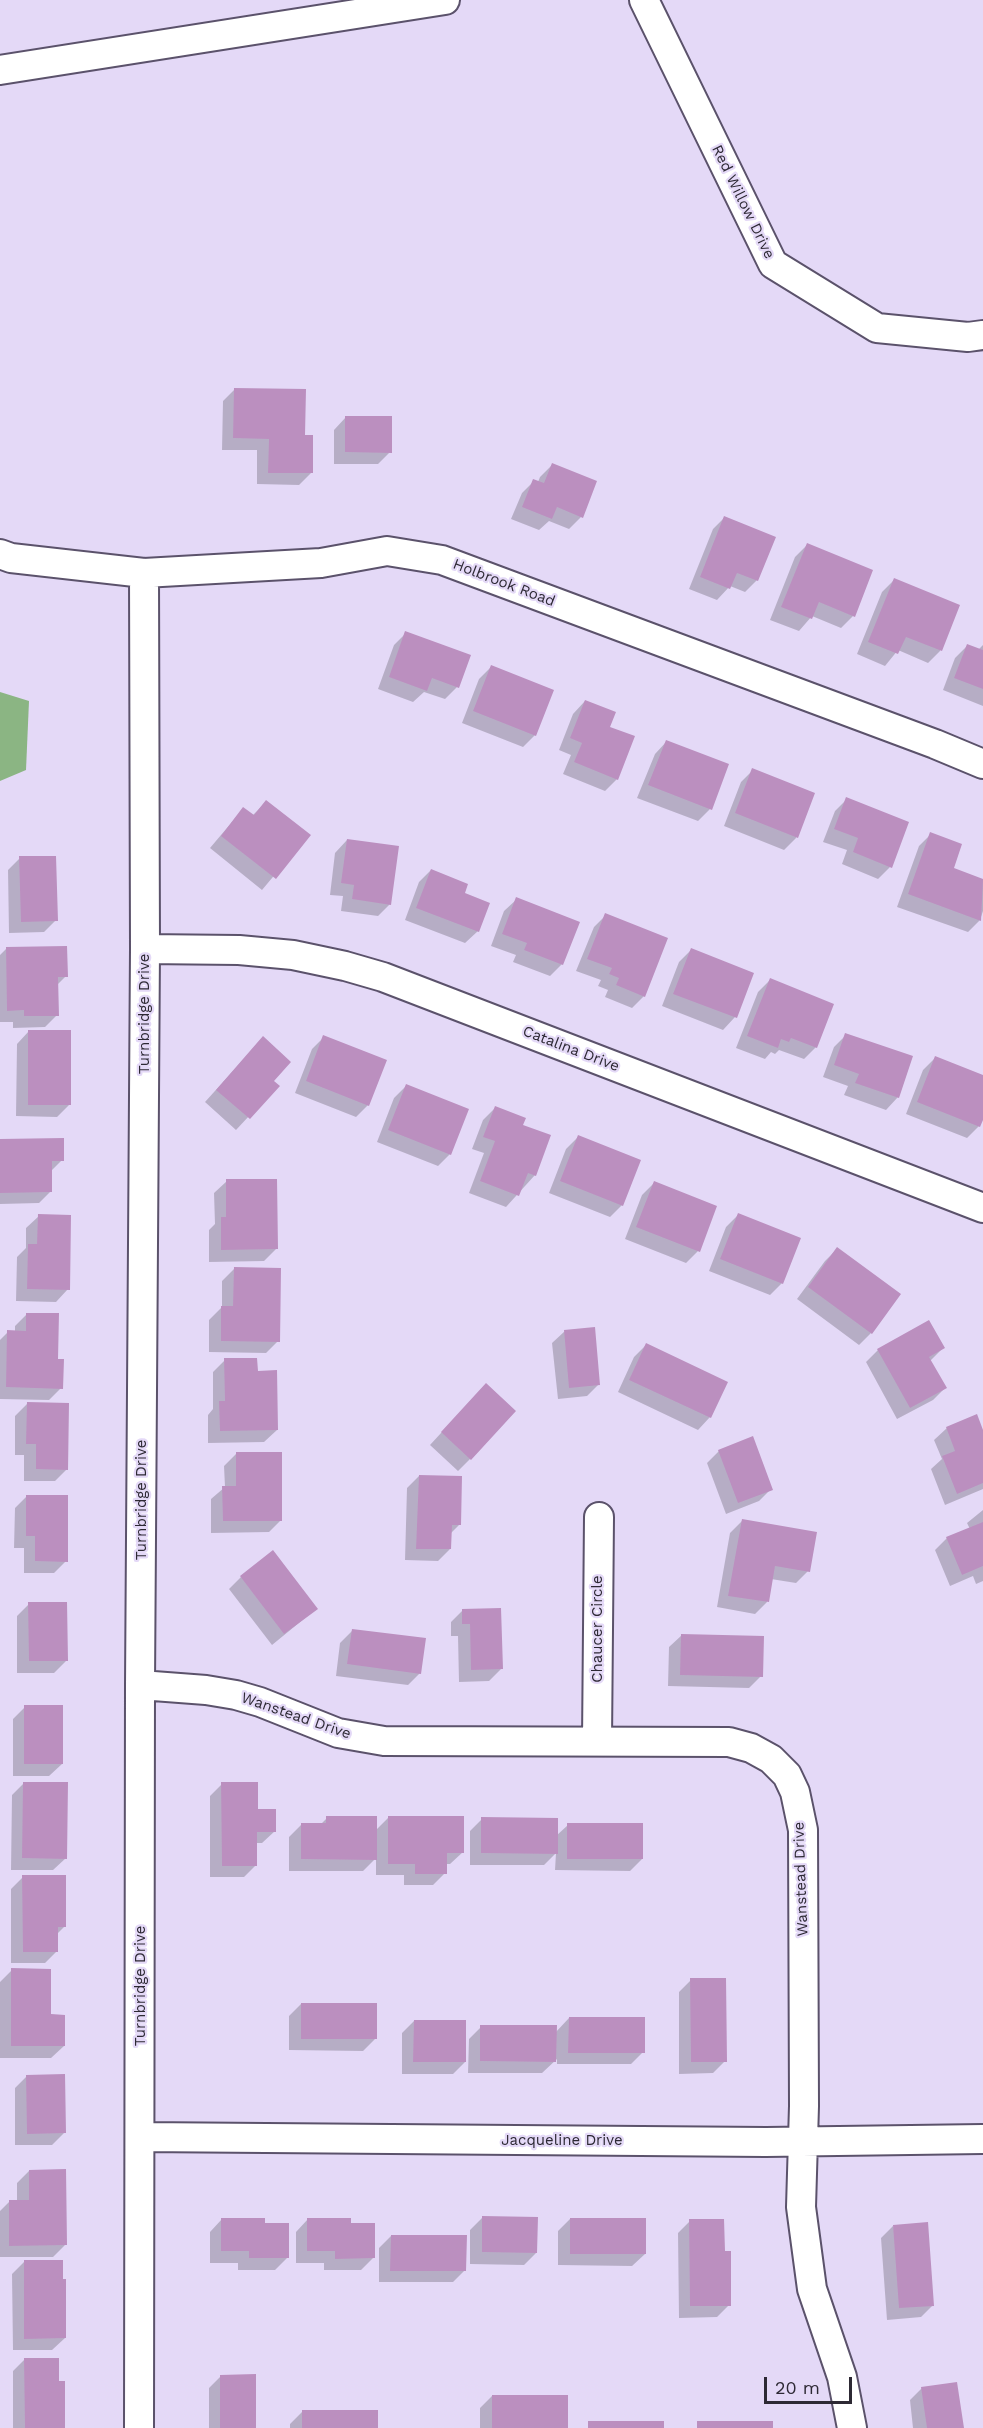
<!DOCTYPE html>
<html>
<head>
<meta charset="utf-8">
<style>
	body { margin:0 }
	#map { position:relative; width:983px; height:2428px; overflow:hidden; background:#e4d9f7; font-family:"Work Sans",sans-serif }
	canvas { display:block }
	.scale { position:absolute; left:764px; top:2377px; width:88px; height:27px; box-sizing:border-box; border:3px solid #2d2934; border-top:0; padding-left:8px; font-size:18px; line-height:21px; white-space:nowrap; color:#2d2934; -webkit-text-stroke:4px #e4d9f7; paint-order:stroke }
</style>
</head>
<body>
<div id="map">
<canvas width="983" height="2428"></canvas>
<div class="scale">20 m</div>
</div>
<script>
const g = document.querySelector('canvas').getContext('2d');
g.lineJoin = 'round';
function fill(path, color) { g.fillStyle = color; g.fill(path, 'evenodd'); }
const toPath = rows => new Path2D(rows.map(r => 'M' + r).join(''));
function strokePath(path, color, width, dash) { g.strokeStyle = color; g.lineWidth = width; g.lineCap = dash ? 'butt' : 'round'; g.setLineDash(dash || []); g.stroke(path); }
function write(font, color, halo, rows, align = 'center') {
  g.font = font + ' "Work Sans",sans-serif'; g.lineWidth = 4.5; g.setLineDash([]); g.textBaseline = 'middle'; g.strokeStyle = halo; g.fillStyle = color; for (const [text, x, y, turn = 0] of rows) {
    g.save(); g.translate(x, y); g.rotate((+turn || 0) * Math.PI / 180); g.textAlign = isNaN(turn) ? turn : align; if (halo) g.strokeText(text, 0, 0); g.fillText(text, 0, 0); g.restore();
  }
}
const forest = toPath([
	[0,692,29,701,26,770,0,781]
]);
const shadow = toPath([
	[235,389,303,436,311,473,299,485,257,484,257,450,222,450,223,401],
	[346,417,390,452,378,464,334,464,334,430],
	[552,465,581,517,569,529,549,521,539,530,511,519,522,493,534,481,538,482,540,477],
	[725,517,757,580,745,592,730,586,717,600,689,589,713,529],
	[807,545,853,616,841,628,812,616,799,631,770,620,795,557],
	[894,580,958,606,940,651,928,663,898,650,885,666,857,654,882,592],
	[406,633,457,687,445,699,424,692,413,702,378,689,394,645],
	[983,645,983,706,943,690,955,658,967,646,978,650],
	[491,667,535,735,523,747,462,723,479,679],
	[585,701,608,727,617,779,605,791,563,774,571,755,559,750,573,714],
	[667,741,727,765,710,809,698,821,637,798,655,754],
	[753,770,813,794,796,838,784,850,724,826,741,782],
	[847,799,890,867,878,879,842,864,847,850,823,842,835,811],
	[266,802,308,835,262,890,210,848,243,809,252,816],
	[931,834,952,869,983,880,983,911,980,920,968,932,897,907,919,846],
	[347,840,390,904,378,916,341,911,343,896,330,895,335,853],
	[20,858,56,920,44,932,9,933,8,870],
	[431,870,463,894,478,931,465,943,405,920,419,882],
	[517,899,562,964,550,976,513,962,516,955,491,946,504,911],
	[606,915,644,996,632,1008,605,997,608,990,598,986,601,980,576,971,594,927],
	[6,949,66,976,57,985,57,1015,45,1027,13,1028,13,1022,0,1022,0,955],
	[691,950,752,974,735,1017,723,1030,662,1006,679,962],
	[770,980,816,1047,804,1059,779,1050,775,1054,771,1052,765,1059,736,1048,758,992],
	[29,1031,69,1105,57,1117,16,1116,17,1044],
	[846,1035,898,1097,886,1110,844,1095,848,1086,823,1077,834,1047],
	[324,1037,368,1105,356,1117,295,1093,312,1049],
	[251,1051,277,1086,236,1130,205,1102],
	[935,1058,983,1077,983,1115,979,1126,967,1138,906,1114,923,1070],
	[406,1086,450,1154,438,1166,377,1142,394,1098],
	[495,1108,521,1126,535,1175,506,1207,469,1193,484,1153,472,1149,483,1120],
	[578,1137,622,1205,610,1217,549,1193,566,1149],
	[0,1141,62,1160,50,1172,51,1191,39,1203,0,1204],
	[227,1181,277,1248,264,1261,209,1262,209,1230,215,1224,214,1193],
	[654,1183,698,1251,686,1263,625,1239,642,1195],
	[738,1215,782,1283,770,1295,709,1271,726,1227],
	[39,1216,68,1289,56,1302,16,1301,17,1257,26,1248,26,1228],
	[837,1249,871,1333,859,1345,797,1299,825,1261],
	[234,1269,278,1341,266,1353,209,1352,209,1320,222,1307,222,1281],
	[27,1314,56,1360,61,1388,49,1400,0,1399,0,1340,8,1332,15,1332,15,1326],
	[565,1331,599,1384,587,1396,558,1399,552,1343],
	[646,1345,726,1382,710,1417,698,1430,618,1392,634,1357],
	[943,1348,930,1361,945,1388,933,1400,897,1419,866,1362,878,1350],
	[225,1360,277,1430,264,1442,208,1443,208,1415,213,1409,213,1372],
	[474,1397,470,1459,458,1471,430,1445],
	[27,1404,67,1469,55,1481,24,1481,24,1455,15,1455,15,1416],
	[947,1428,983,1434,983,1489,945,1505,931,1469,942,1459,934,1440],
	[719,1451,771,1489,759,1501,726,1514,707,1463],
	[236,1454,281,1520,269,1532,211,1533,211,1499,225,1487,224,1466],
	[419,1476,459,1525,450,1534,450,1549,438,1561,405,1560,407,1488],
	[27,1496,66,1561,54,1573,24,1573,24,1548,14,1548,15,1508],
	[983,1510,983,1581,976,1584,973,1576,950,1586,935,1550,947,1538,970,1529,967,1523],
	[742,1521,808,1571,796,1583,771,1579,767,1602,755,1614,717,1607,730,1533],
	[241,1577,316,1609,272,1645,229,1589],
	[29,1604,66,1661,54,1673,17,1673,17,1616],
	[463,1610,501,1669,489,1681,459,1682,458,1636,451,1636,451,1622],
	[352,1631,420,1673,408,1685,336,1676,340,1643],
	[682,1635,761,1676,749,1688,668,1686,669,1647],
	[25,1707,62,1764,49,1776,13,1776,13,1719],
	[24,1783,66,1858,53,1870,11,1870,12,1795],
	[222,1784,257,1811,275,1831,262,1843,256,1843,256,1865,244,1877,210,1877,210,1796],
	[327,1818,375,1831,388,1818,463,1852,450,1864,445,1864,445,1873,433,1885,404,1885,404,1875,376,1875,376,1858,363,1871,289,1871,289,1837,301,1825,320,1825],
	[482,1819,556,1836,568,1825,642,1859,630,1871,555,1870,556,1853,544,1865,470,1865,470,1831],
	[23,1877,65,1926,57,1934,57,1951,45,1963,11,1963,11,1889],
	[12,1970,50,2016,64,2046,51,2058,0,2058,0,1982],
	[691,1980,725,2061,713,2073,679,2074,679,1992],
	[301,2004,375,2039,363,2051,289,2050,289,2016],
	[569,2018,643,2052,631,2064,557,2064,557,2059,542,2073,468,2073,469,2039,481,2027,555,2033],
	[414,2021,465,2062,453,2074,402,2074,402,2033],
	[27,2076,64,2133,52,2145,15,2145,15,2088],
	[29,2171,65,2245,53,2257,0,2257,0,2211,10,2201,17,2201,17,2183],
	[482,2218,536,2253,524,2265,470,2264,470,2230],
	[222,2219,264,2224,287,2258,275,2270,238,2270,238,2263,210,2263,210,2232],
	[308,2219,350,2224,373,2258,361,2270,324,2270,324,2263,296,2263,296,2232],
	[570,2219,645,2254,632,2266,558,2265,558,2231],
	[690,2221,723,2253,729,2305,717,2317,679,2318,678,2233],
	[893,2226,933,2305,921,2317,887,2320,881,2238],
	[391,2236,465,2270,453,2282,379,2282,379,2248],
	[24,2262,62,2280,65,2338,52,2350,13,2350,12,2274],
	[25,2359,58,2383,64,2428,13,2428,13,2371],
	[221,2376,255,2428,209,2428,209,2388],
	[922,2388,962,2428,913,2428,910,2400],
	[492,2396,566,2428,480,2428,480,2408],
	[302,2412,376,2428,290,2428,290,2424]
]);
const building = toPath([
	[234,388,306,389,305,435,313,435,313,473,268,473,269,439,233,438],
	[345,416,392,416,392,453,345,452],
	[552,463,597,481,583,518,557,507,552,519,522,507,533,479,544,483],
	[724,516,776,537,758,581,737,573,730,589,700,577],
	[807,543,873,570,855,617,819,602,812,619,781,607],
	[894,578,960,605,942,651,906,637,898,654,868,642],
	[405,631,471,655,459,688,432,678,427,691,389,677],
	[967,644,983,650,983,689,954,678],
	[491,665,554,690,536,736,473,711],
	[585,700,616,712,610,727,635,736,618,780,574,762,582,743,570,738],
	[666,740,729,764,712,810,648,785],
	[752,768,815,793,798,838,735,813],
	[846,797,909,822,892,868,853,852,858,838,834,829],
	[266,800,311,835,276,879,221,836,243,807,254,815],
	[930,832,962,844,954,868,983,879,981,921,908,894],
	[347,839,399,846,391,905,352,899,354,885,341,883],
	[19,856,56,856,58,921,21,922],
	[431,869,468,884,465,893,490,903,479,932,416,908],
	[516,897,580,922,563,965,524,950,527,943,502,934],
	[605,913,668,938,645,997,616,985,619,978,609,974,612,968,587,959],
	[67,946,68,977,58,977,59,1016,24,1016,24,1010,7,1011,6,947],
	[691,948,754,973,737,1018,673,994],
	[770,978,834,1004,817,1048,791,1038,789,1042,781,1039,778,1048,747,1036],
	[28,1030,71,1030,71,1105,28,1105],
	[845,1033,913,1056,899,1098,855,1083,859,1074,834,1065],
	[323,1035,387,1060,369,1106,306,1081],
	[263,1036,291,1062,274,1081,280,1086,250,1119,216,1090],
	[935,1056,983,1075,983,1120,980,1127,917,1102],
	[406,1084,469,1109,451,1155,388,1130],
	[495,1106,526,1118,523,1125,551,1135,536,1176,528,1173,519,1196,480,1181,495,1141,483,1137],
	[578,1135,641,1160,623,1206,560,1181],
	[64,1138,64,1161,52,1161,52,1192,0,1193,0,1139],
	[226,1179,277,1179,278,1249,221,1250,221,1217,226,1217],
	[654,1181,717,1206,700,1252,636,1227],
	[738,1213,801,1238,783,1284,720,1259],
	[38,1214,71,1215,70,1290,27,1289,28,1244,37,1244],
	[837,1247,901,1294,872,1334,808,1287],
	[234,1267,281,1268,280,1342,221,1341,221,1306,233,1306],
	[26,1313,59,1313,58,1359,64,1359,63,1389,6,1387,7,1330,26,1331],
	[929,1320,945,1348,929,1357,947,1388,910,1408,877,1349],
	[595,1327,600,1385,569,1388,564,1330],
	[646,1343,728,1382,711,1418,629,1380],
	[224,1358,257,1358,258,1371,277,1370,278,1430,220,1431,219,1401,225,1401],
	[486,1383,516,1411,471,1460,441,1432],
	[27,1402,69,1403,68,1470,36,1469,36,1444,26,1444],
	[977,1414,983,1430,983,1483,957,1494,942,1456,955,1451,946,1427],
	[753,1436,773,1490,738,1503,718,1450],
	[236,1452,282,1452,282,1521,223,1521,222,1486,236,1486],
	[419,1475,462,1476,461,1525,452,1525,451,1549,416,1549],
	[26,1495,68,1495,68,1562,35,1561,35,1536,26,1536],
	[742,1519,817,1532,810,1572,775,1566,769,1602,728,1596],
	[983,1522,983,1566,962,1575,946,1537],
	[273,1550,318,1609,284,1634,240,1576],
	[28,1602,67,1602,68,1661,29,1661],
	[501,1608,503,1669,471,1670,470,1624,462,1624,462,1609],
	[352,1629,426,1638,421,1674,347,1664],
	[681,1634,764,1636,763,1677,680,1675],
	[24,1705,63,1705,63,1764,24,1764],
	[23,1782,68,1782,67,1859,22,1858],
	[221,1782,258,1782,258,1809,276,1809,276,1832,257,1832,257,1866,222,1866],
	[326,1816,377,1816,377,1860,301,1859,301,1823,326,1823],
	[388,1816,464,1816,464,1853,447,1853,447,1874,415,1874,415,1864,388,1864],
	[481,1817,558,1818,558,1854,481,1853],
	[567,1823,643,1823,643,1859,567,1859],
	[22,1875,66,1875,66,1927,58,1927,58,1952,23,1952],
	[11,1968,51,1969,51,2014,65,2015,65,2046,11,2046],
	[690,1978,726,1978,727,2062,691,2062],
	[301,2003,377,2003,377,2039,301,2039],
	[569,2017,645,2017,645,2053,568,2053],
	[414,2020,466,2020,466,2062,413,2062],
	[480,2025,557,2025,556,2062,480,2061],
	[65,2074,66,2133,27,2134,26,2075],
	[66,2169,67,2245,9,2246,9,2200,29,2200,29,2170],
	[482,2216,538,2217,537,2253,482,2252],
	[221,2218,265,2218,265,2223,289,2223,289,2258,249,2258,249,2251,221,2251],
	[307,2218,351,2218,351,2223,375,2223,375,2258,335,2259,335,2251,307,2251],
	[570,2218,646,2218,646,2254,570,2254],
	[689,2219,724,2219,725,2251,731,2251,731,2306,690,2306],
	[928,2222,934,2306,899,2308,893,2225],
	[391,2235,467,2235,466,2271,390,2271],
	[24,2260,63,2260,63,2279,66,2279,66,2338,24,2339],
	[24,2358,59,2358,59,2381,65,2381,65,2428,25,2428],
	[256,2374,256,2428,220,2428,220,2375],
	[957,2382,964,2428,927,2428,921,2387],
	[492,2395,568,2395,568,2428,492,2428],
	[302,2410,378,2410,378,2428,302,2428],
	[588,2421,664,2421,664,2428,588,2428],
	[697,2421,773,2421,773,2428,697,2428]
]);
const street = toPath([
	[644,0,773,264,877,328,968,337,983,335],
	[0,70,445,0],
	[0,554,11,558,144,573,321,563,387,551,442,560,935,744,983,764],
	[145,949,239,950,293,955,345,966,383,977,983,1208],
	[140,1685,206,1690,236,1695,260,1702,338,1733,384,1741,729,1742,751,1748,771,1759,787,1775,795,1792,803,1830,804,2106,801,2207,812,2289,842,2377,852,2428],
	[597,1741,599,1517],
	[141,2137,766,2142,983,2139],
	[139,2428,140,1685,145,949,144,573]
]);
const streetNames = [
	["Red Willow Drive",743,202,64],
	["Holbrook Road",504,583,21],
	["Turnbridge Drive",145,1014,-90],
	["Catalina Drive",571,1049,21],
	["Turnbridge Drive",142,1500,-90],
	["Chaucer Circle",598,1629,-90],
	["Wanstead Drive",296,1716,19],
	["Wanstead Drive",801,1879,-92],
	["Turnbridge Drive",141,1986,-90],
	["Jacqueline Drive",562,2141]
];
fill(forest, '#8bb583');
fill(shadow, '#0003');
fill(building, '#bb8fbf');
strokePath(street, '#5b526b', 32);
strokePath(street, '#fff', 28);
write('15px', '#2d2934', '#e4d9f7', streetNames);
</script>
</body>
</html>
